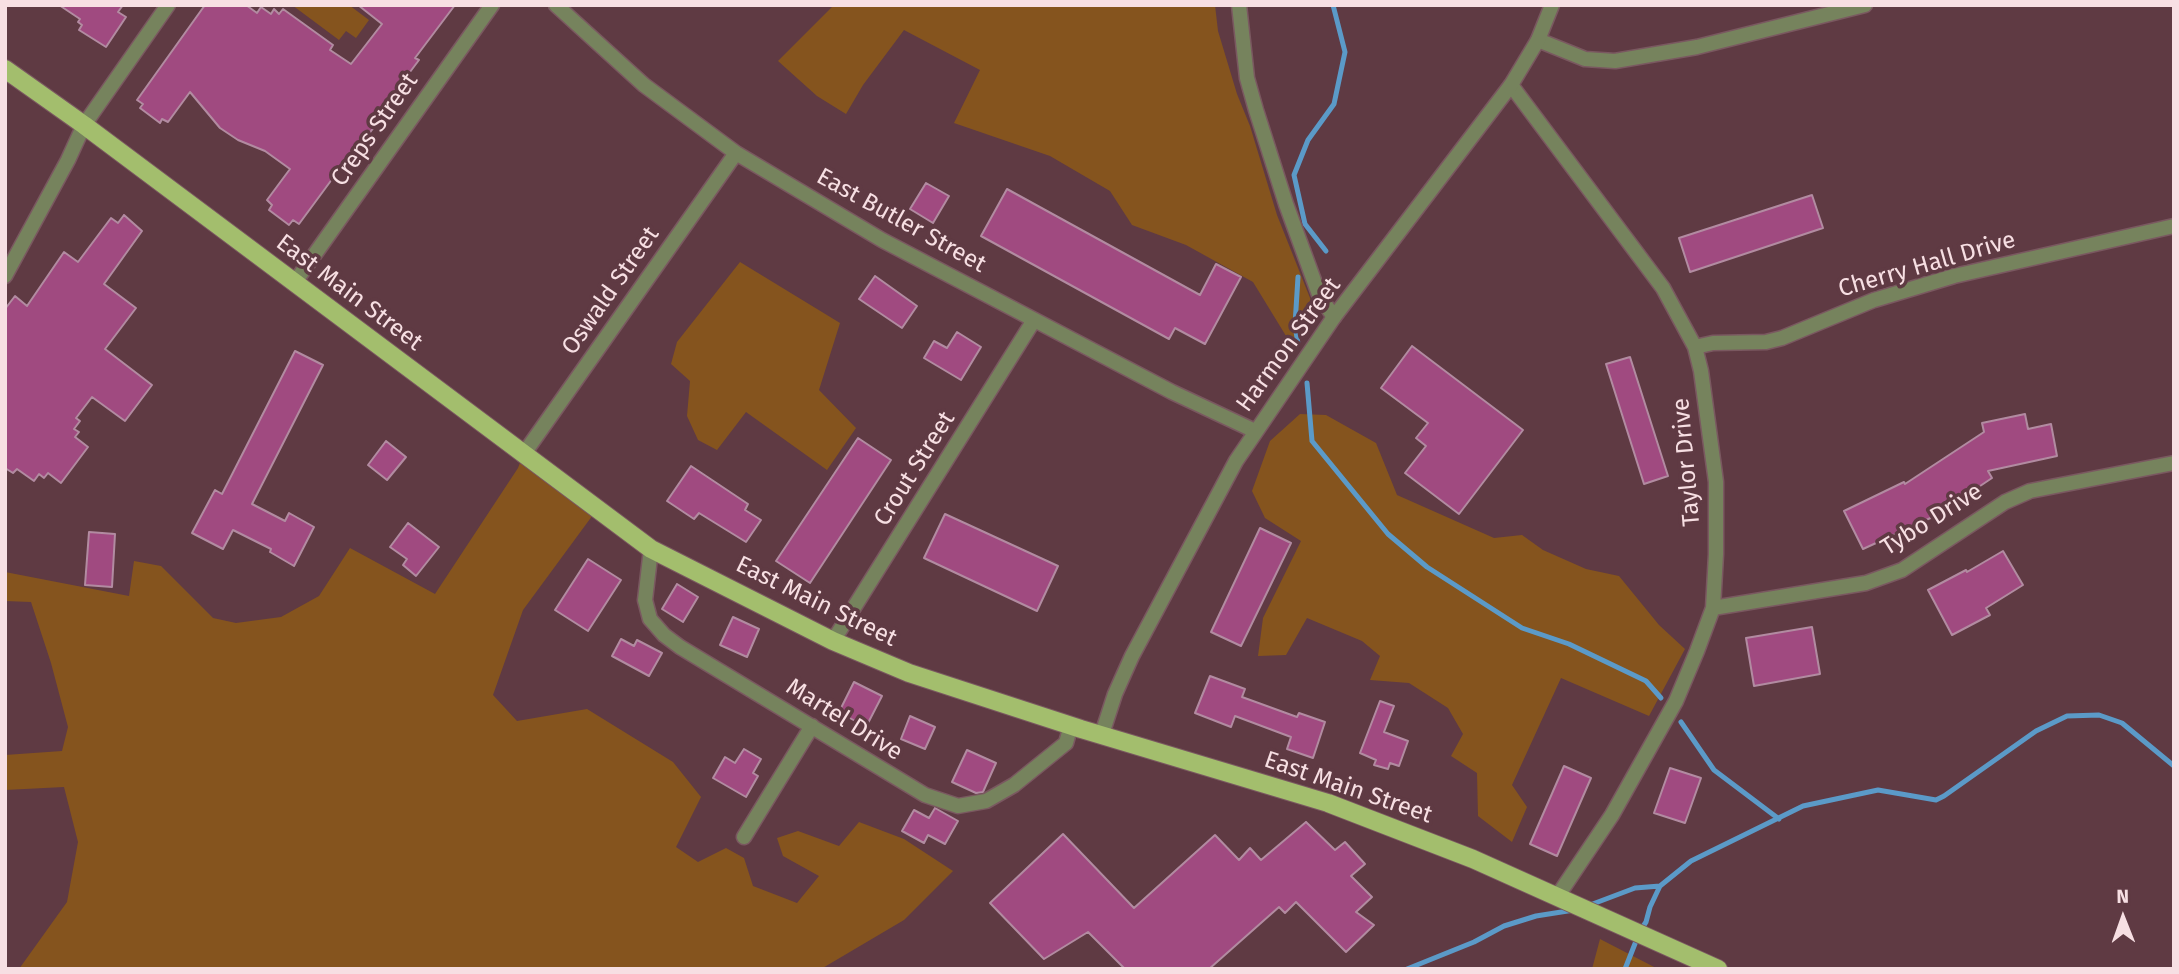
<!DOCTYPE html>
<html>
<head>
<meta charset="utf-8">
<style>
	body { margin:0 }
	#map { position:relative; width:2179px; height:974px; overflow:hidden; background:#5f3a43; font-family:"Fira Sans",sans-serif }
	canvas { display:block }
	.frame { position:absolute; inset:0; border:7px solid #f7dfe3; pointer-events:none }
	.north { position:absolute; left:2088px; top:883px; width:70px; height:70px; -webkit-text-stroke:5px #5f3a43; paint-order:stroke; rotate:359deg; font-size:19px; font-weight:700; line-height:28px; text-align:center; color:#f7dfe3 }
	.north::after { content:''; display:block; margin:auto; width:24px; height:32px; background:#f7dfe3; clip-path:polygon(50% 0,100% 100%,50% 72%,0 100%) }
</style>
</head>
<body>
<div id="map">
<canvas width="2179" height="974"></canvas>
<div class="frame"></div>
<div class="north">N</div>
</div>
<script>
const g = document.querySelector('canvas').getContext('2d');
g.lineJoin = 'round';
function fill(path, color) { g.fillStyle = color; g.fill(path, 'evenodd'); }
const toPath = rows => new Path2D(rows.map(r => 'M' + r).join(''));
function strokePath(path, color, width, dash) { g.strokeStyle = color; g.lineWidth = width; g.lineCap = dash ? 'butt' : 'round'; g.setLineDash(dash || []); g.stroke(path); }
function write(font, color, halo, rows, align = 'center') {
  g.font = font + ' "Fira Sans",sans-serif'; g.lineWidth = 7; g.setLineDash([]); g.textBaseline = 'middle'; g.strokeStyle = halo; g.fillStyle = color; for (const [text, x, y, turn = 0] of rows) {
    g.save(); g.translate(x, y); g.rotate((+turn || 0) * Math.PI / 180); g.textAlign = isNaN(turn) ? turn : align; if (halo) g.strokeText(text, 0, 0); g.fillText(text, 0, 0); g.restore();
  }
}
const green = toPath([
	[292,5,349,5,369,20,356,38,346,31,339,40],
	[834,5,1215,5,1218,31,1237,94,1250,126,1277,215,1316,313,1294,349,1253,282,1186,245,1132,225,1110,191,1050,156,954,123,980,70,904,30,863,85,846,114,817,96,778,61],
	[740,262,840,323,819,390,856,428,827,470,746,412,717,450,698,440,687,416,690,381,671,364,677,342],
	[1300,414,1326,415,1376,443,1397,495,1494,538,1522,535,1543,550,1586,569,1619,576,1659,625,1685,649,1649,716,1561,678,1512,785,1527,807,1512,842,1478,816,1477,773,1451,756,1463,734,1448,708,1409,683,1370,680,1380,656,1362,641,1307,618,1286,655,1258,656,1263,618,1301,541,1265,518,1252,491,1270,441],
	[523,455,598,508,523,610,493,695,517,721,587,709,673,762,701,797,676,847,698,862,726,848,744,858,753,886,797,903,819,876,783,856,777,838,798,831,839,846,859,822,904,839,953,871,904,920,821,969,19,969,67,902,78,842,64,787,5,790,5,755,62,751,68,727,51,663,31,602,5,601,5,572,129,596,134,561,161,566,213,618,236,623,281,617,319,596,350,548,435,594,518,468],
	[1600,939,1658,969,1592,969]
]);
const stream = toPath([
	[1326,251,1305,224,1294,175,1308,140,1334,104,1345,52,1333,5],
	[1298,277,1295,325,1298,344],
	[1307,383,1312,441,1388,534,1427,567,1522,628,1569,644,1646,681,1661,698],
	[1681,722,1714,770,1779,819],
	[1590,905,1635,888,1660,886],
	[1407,969,1474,942,1504,926,1536,916,1574,910],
	[1625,969,1640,931,1646,922,1650,907,1660,886,1691,861,1803,806,1878,790,1936,800,1944,796,2036,731,2067,716,2099,715,2122,723,2174,766]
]);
const building = toPath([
	[59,5,123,5,118,12,126,17,106,47,79,30,82,25,78,22,80,19,59,5],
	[205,5,246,5,257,13,261,7,271,14,274,9,279,14,283,9,333,45,330,50,351,64,382,24,358,5,455,5,415,58,419,60,373,121,377,123,346,165,344,163,299,224,293,220,289,225,269,210,272,205,267,200,290,169,265,151,238,140,220,128,190,92,168,122,162,119,160,123,140,108,143,104,137,100,205,5],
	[926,183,949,196,933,223,910,209,926,183],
	[1007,189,1200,295,1216,264,1241,277,1205,344,1175,328,1169,339,981,236,1007,189],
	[1812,195,1823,228,1690,272,1679,238,1812,195],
	[124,215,142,231,104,284,136,308,105,349,152,385,125,421,92,397,76,418,80,421,74,429,79,432,75,437,88,447,61,483,48,473,44,478,39,474,34,481,17,469,13,473,5,468,5,309,15,296,27,306,64,252,78,262,111,218,118,223,124,215],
	[875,276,917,306,902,328,859,299,875,276],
	[957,332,981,347,961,380,924,358,934,341,947,348,957,332],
	[1412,346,1523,430,1459,514,1405,473,1426,446,1416,438,1428,423,1381,388,1412,346],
	[295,351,323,365,252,504,285,521,289,513,314,527,294,566,270,552,271,549,233,530,223,549,192,533,215,490,222,494,295,351],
	[1630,357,1668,476,1644,484,1606,364,1630,357],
	[2025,414,2028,429,2051,424,2057,456,1988,471,1992,478,1937,515,1863,549,1844,511,1904,482,1905,484,1984,432,1982,423,2025,414],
	[858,438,891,460,810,583,776,561,858,438],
	[386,441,406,457,387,480,368,465,386,441],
	[691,466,748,504,745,510,761,520,746,542,699,513,694,519,667,501,691,466],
	[945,514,1058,566,1037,611,924,558,945,514],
	[408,523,439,547,416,576,403,565,407,559,390,547,408,523],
	[1260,528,1291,543,1241,646,1211,632,1260,528],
	[89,532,115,534,112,587,85,585,89,532],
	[2003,551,2023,585,1986,608,1990,615,1952,635,1928,590,1966,570,1967,572,2003,551],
	[588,559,621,580,588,631,555,610,588,559],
	[677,584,698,597,683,622,662,609,677,584],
	[733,617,759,629,747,657,720,645,733,617],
	[1812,627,1820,674,1754,686,1746,638,1812,627],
	[621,639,634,646,637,640,662,653,649,676,612,656,621,639],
	[1210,676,1245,689,1242,697,1297,717,1299,713,1325,722,1313,758,1287,749,1291,737,1235,716,1231,727,1195,713,1210,676],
	[854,682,882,696,866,727,839,712,854,682],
	[1380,701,1394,706,1384,732,1408,741,1399,766,1390,763,1388,769,1374,765,1376,760,1360,753,1380,701],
	[910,716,935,727,925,749,901,739,910,716],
	[744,749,761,759,753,773,758,776,746,797,713,778,725,757,735,763,744,749],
	[967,750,996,763,983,792,976,793,952,782,967,750],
	[1564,766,1591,778,1557,856,1530,844,1564,766],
	[1670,768,1701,778,1685,823,1654,813,1670,768],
	[935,808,958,821,945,844,928,835,924,843,902,831,914,810,929,818,935,808],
	[1306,822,1335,850,1345,842,1365,864,1351,876,1372,897,1356,912,1374,925,1346,952,1296,902,1285,913,1279,907,1209,969,1125,969,1088,932,1044,959,990,903,1063,834,1134,908,1215,835,1239,860,1250,848,1261,860,1306,822]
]);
const minor = toPath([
	[556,5,644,85,736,153,882,240,1172,392,1255,431],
	[1239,5,1247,78,1256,110,1286,204,1320,297,1334,317],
	[1538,40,1585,59,1615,61,1697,47,1865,5],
	[1511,85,1663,288,1695,347,1701,371,1716,482,1716,554,1713,608,1697,651,1676,701,1612,815,1557,897],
	[5,276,68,160,84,125,168,5],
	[295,282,492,5],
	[1695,347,1713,343,1766,342,1782,338,1874,300,1954,276,2174,226],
	[523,455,736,153],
	[651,549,645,600,650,619,664,635,680,647,925,795,958,806,986,801,1014,785,1066,743,1071,725],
	[1713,608,1866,583,1902,570,2005,502,2030,491,2174,463],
	[833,641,1034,320],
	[744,837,812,726]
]);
const tertiary = toPath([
	[1102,734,1115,694,1132,656,1236,461,1334,317,1511,85,1538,40,1552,5]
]);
const primary = toPath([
	[5,69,84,125,651,549,833,641,909,673,1081,729,1328,803,1473,859,1718,969]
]);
const streetNames = [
	["Creps Street",375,130,-55],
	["East Butler Street",901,221,29],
	["Cherry Hall Drive",1927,265,-16],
	["Oswald Street",611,291,-55],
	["East Main Street",349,293,37],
	["Harmon Street",1289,345,-54],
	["Taylor Drive",1687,462,-95],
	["Crout Street",915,469,-58],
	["Tybo Drive",1932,520,-32],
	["East Main Street",816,602,26],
	["Martel Drive",844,720,32],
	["East Main Street",1348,788,19]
];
fill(green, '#85541e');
strokePath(stream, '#5b9ac8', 5);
fill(building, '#a04a80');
strokePath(building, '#b28ba1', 2);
strokePath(minor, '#7a5860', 17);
strokePath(tertiary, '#7a5860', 17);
strokePath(primary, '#7a5860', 20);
strokePath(minor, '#76835d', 14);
strokePath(tertiary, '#76835d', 14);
strokePath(primary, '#a3be6d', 18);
write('24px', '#f7dfe3', '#5f3a43', streetNames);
</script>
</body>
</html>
